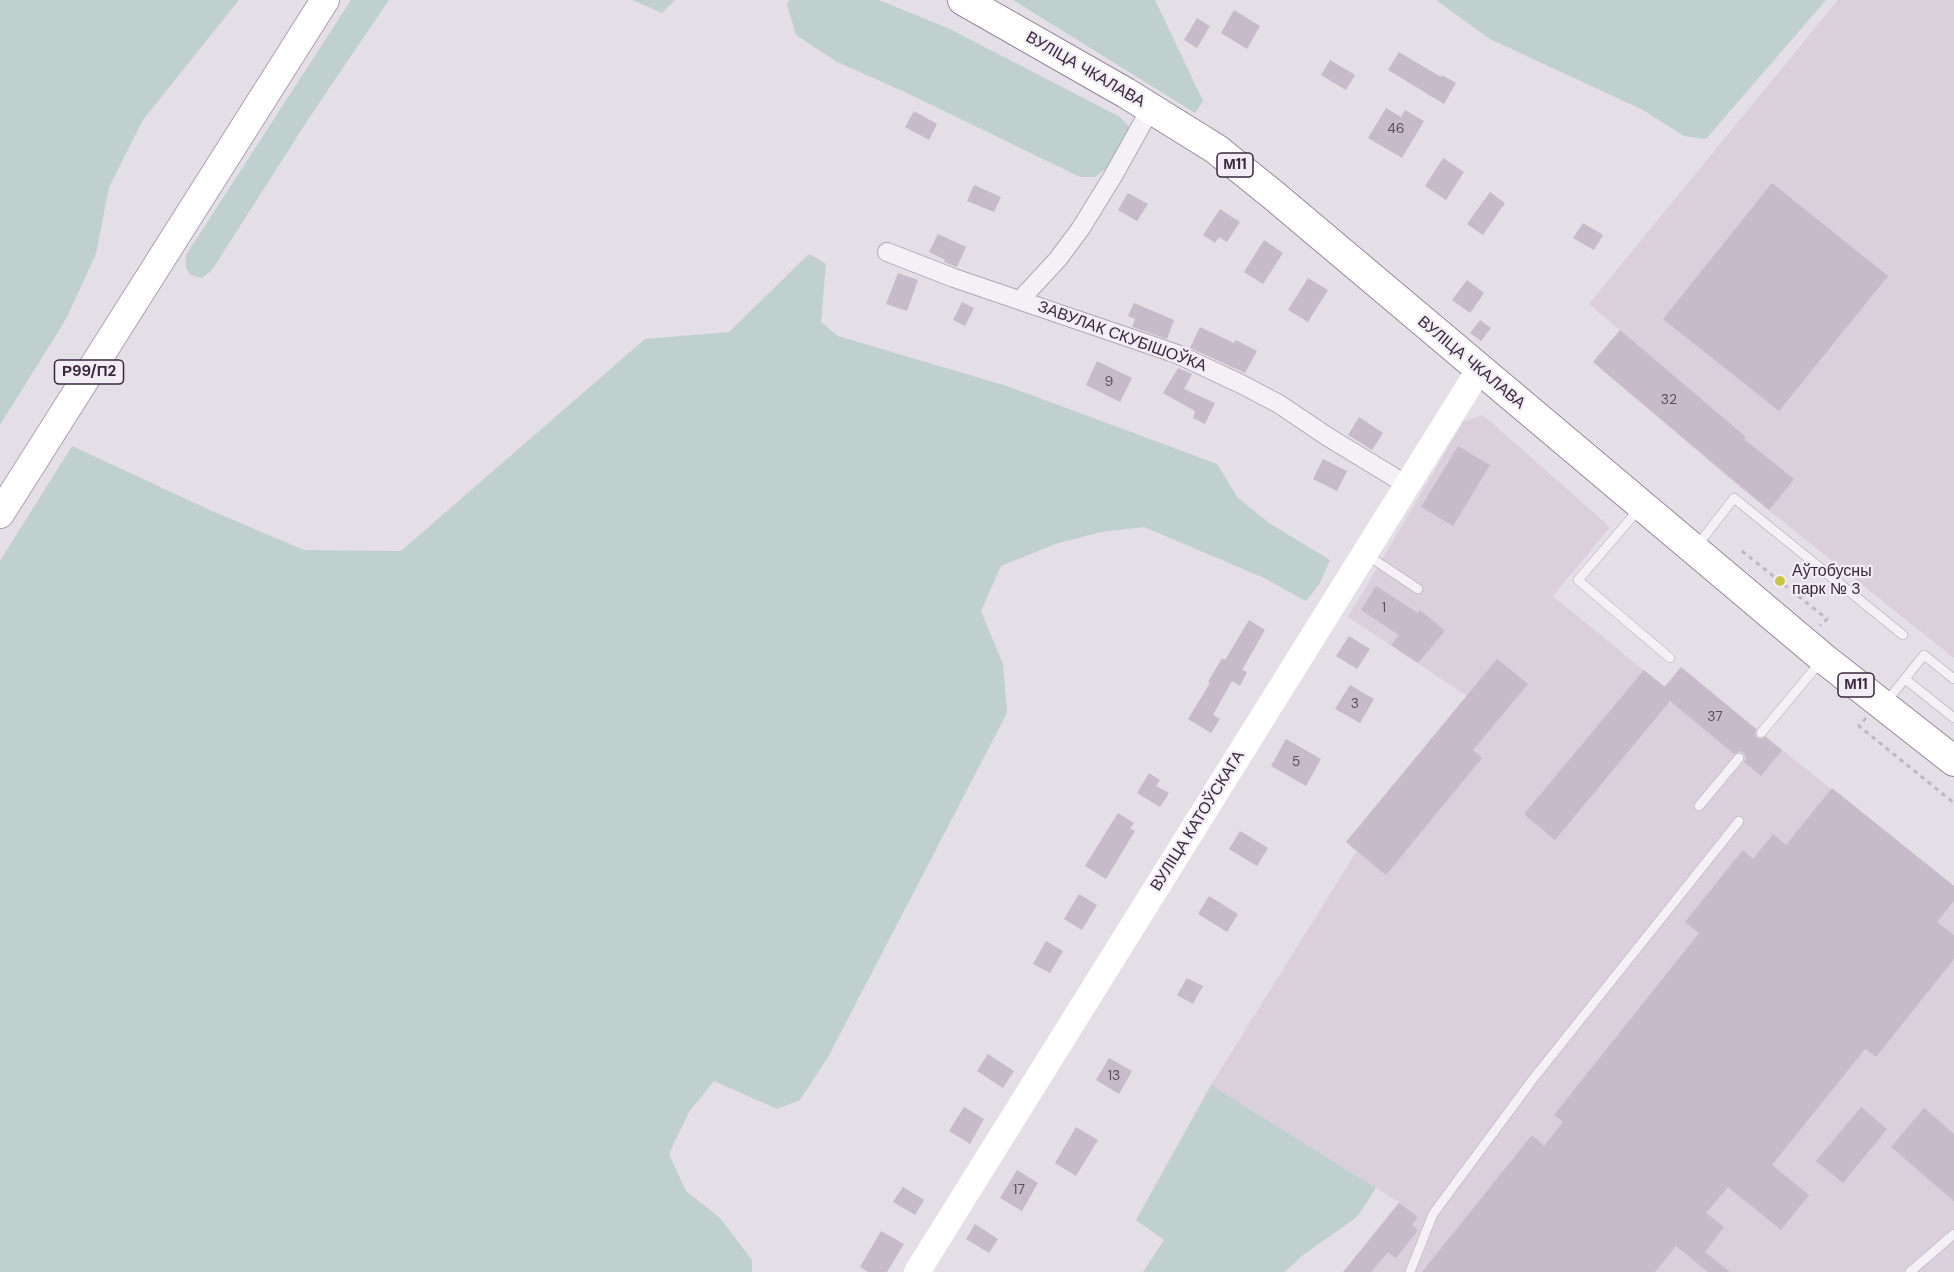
<!DOCTYPE html>
<html>
<head>
<meta charset="utf-8">
<style>
	body { margin:0 }
	canvas { display:block; background:#e4dee7 }
</style>
</head>
<body>
<canvas width="1954" height="1272"></canvas>
<script>
const g = document.querySelector('canvas').getContext('2d');
g.lineJoin = 'round';
function fill(path, color) { g.fillStyle = color; g.fill(path, 'evenodd'); }
const toPath = rows => new Path2D(rows.map(r => 'M' + r).join(''));
function strokePath(path, color, width, dash) { g.strokeStyle = color; g.lineWidth = width; g.lineCap = dash ? 'butt' : 'round'; g.setLineDash(dash || []); g.stroke(path); }
function write(font, color, halo, rows, align = 'center') {
  g.font = font + ' "DM Sans",sans-serif'; g.lineWidth = 4.5; g.setLineDash([]); g.textBaseline = 'middle'; g.strokeStyle = halo; g.fillStyle = color; for (const [text, x, y, turn = 0] of rows) {
    g.save(); g.translate(x, y); g.rotate((+turn || 0) * Math.PI / 180); g.textAlign = isNaN(turn) ? turn : align; if (halo) g.strokeText(text, 0, 0); g.fillText(text, 0, 0); g.restore();
  }
}
const built = toPath([
	[1838,0,1954,0,1954,658,1736,484,1593,362,1620,330,1589,304],
	[1483,415,1610,527,1553,596,1664,687,1681,667,1782,750,1954,886,1954,1272,1343,1272,1399,1202,1211,1085,1357,851,1467,696,1348,617,1463,422]
]);
const green = toPath([
	[0,0,239,0,143,120,109,187,96,254,66,319,0,425],
	[351,0,389,0,311,115,212,270,202,278,191,275,186,268,186,255],
	[632,0,675,0,662,13],
	[789,0,879,0,950,29,1120,117,1129,127,1110,165,1095,177,1080,177,905,92,837,62,796,35,787,5],
	[1013,0,1155,0,1203,101,1195,113],
	[1436,0,1826,0,1706,139,1684,136,1643,110,1490,39],
	[809,254,826,264,821,322,838,336,1010,387,1217,464,1238,498,1269,523,1330,560,1320,583,1306,601,1264,578,1144,527,1101,532,1058,543,1001,566,981,611,1003,664,1007,713,828,1057,800,1100,777,1109,714,1081,689,1112,669,1154,686,1191,720,1218,752,1260,752,1272,0,1272,0,561,72,446,212,511,304,550,401,551,645,339,729,332],
	[1211,1085,1376,1188,1357,1217,1303,1255,1285,1272,1143,1272,1164,1240,1136,1220]
]);
const building = toPath([
	[1234,10,1260,26,1247,49,1221,33],
	[1197,18,1210,26,1197,48,1184,40],
	[1399,52,1441,77,1442,75,1456,83,1444,104,1388,70],
	[1330,60,1355,75,1346,90,1321,75],
	[1386,108,1401,117,1405,110,1424,121,1402,158,1368,138],
	[914,111,937,124,929,140,905,127],
	[1443,158,1464,172,1446,200,1425,186],
	[1772,183,1888,276,1779,411,1663,319],
	[974,185,1001,197,994,212,967,201],
	[1490,192,1505,203,1483,235,1467,224],
	[1128,193,1148,204,1137,221,1118,210],
	[1220,209,1240,222,1227,242,1219,237,1215,243,1203,235],
	[1583,223,1603,235,1594,250,1573,238],
	[938,234,966,247,957,267,944,262,945,260,929,252],
	[1264,240,1283,253,1263,284,1244,272],
	[898,273,918,280,907,311,886,304],
	[1308,278,1328,290,1308,322,1288,310],
	[1467,280,1484,293,1470,313,1452,300],
	[962,302,974,308,965,326,953,320],
	[1134,303,1174,320,1167,339,1132,327,1135,319,1128,316],
	[1480,320,1491,328,1481,341,1470,333],
	[1200,327,1234,343,1236,340,1257,351,1245,373,1190,348],
	[1620,330,1746,437,1744,439,1794,479,1769,510,1593,362],
	[1097,361,1132,378,1120,402,1086,385],
	[1178,368,1192,374,1184,389,1215,403,1205,424,1193,418,1195,411,1163,393],
	[1359,417,1383,433,1372,450,1348,435],
	[1458,446,1490,465,1453,526,1421,507],
	[1323,459,1347,471,1337,491,1313,479],
	[1376,586,1418,613,1420,610,1445,631,1418,663,1391,645,1399,635,1361,610],
	[1249,620,1265,630,1242,670,1247,672,1240,686,1232,681,1213,715,1220,719,1211,733,1188,719,1210,683,1208,682,1222,658,1225,660],
	[1349,636,1370,649,1357,669,1336,656],
	[1497,659,1528,684,1473,750,1482,758,1386,875,1346,842],
	[1681,667,1756,729,1755,735,1757,738,1763,739,1766,737,1782,750,1761,776,1744,762,1746,759,1744,753,1740,751,1734,754,1670,701,1555,840,1524,814,1644,670,1665,687],
	[1350,685,1374,699,1360,723,1335,709],
	[1286,739,1321,759,1306,786,1271,766],
	[1149,773,1160,780,1156,786,1169,793,1160,807,1137,793],
	[1832,788,1954,886,1954,901,1937,922,1954,935,1954,959,1876,1057,1865,1049,1772,1165,1809,1195,1781,1230,1728,1187,1706,1213,1724,1227,1705,1252,1730,1272,1708,1272,1676,1246,1655,1272,1422,1272,1532,1135,1544,1146,1563,1122,1554,1115,1699,933,1685,922,1743,850,1753,859,1773,834,1786,845],
	[1118,813,1134,823,1130,828,1135,831,1106,879,1085,866],
	[1240,831,1268,848,1257,866,1229,849],
	[1079,894,1097,905,1082,930,1064,919],
	[1209,896,1238,914,1227,932,1198,914],
	[1046,941,1063,951,1050,973,1033,964],
	[1187,978,1203,986,1193,1004,1177,995],
	[988,1054,1014,1071,1003,1088,977,1071],
	[1109,1058,1132,1071,1119,1094,1096,1080],
	[964,1107,984,1119,970,1144,949,1131],
	[1861,1107,1887,1129,1843,1183,1816,1161],
	[1924,1108,1954,1134,1954,1201,1891,1147],
	[1076,1127,1098,1140,1076,1176,1055,1163],
	[1017,1170,1038,1183,1022,1211,1000,1198],
	[903,1187,924,1200,915,1215,893,1202],
	[1399,1203,1418,1217,1412,1225,1418,1230,1396,1258,1388,1252,1371,1272,1343,1272],
	[975,1224,998,1239,989,1253,966,1239],
	[881,1231,904,1244,887,1272,868,1272,860,1267]
]);
const path = toPath([
	[1742,551,1827,619,1820,626],
	[1866,718,1859,726,1954,803]
]);
const service = toPath([
	[1640,508,1578,580,1670,658],
	[1697,546,1734,498,1903,635],
	[1367,555,1418,589],
	[1905,679,1954,718],
	[1887,701,1924,655,1954,679],
	[1761,733,1822,660],
	[1699,806,1739,758],
	[1410,1272,1433,1214,1533,1079,1739,821],
	[1910,1272,1954,1234]
]);
const minor = toPath([
	[887,252,954,278,1177,354,1241,384,1279,404,1328,437,1407,485],
	[1020,300,1058,259,1081,228,1113,176,1151,108]
]);
const secondary = toPath([
	[917,1272,1479,370]
]);
const primary = toPath([
	[0,514,325,0]
]);
const trunk = toPath([
	[963,0,1126,93,1216,149,1272,194,1823,658,1954,761]
]);
const markers = [
	[1780,581,6,"#c9c646"]
];
const numberNames = [
	["46",1396,129],
	["9",1109,382],
	["32",1669,400],
	["1",1384,608],
	["3",1355,704],
	["37",1715,717],
	["5",1296,762],
	["13",1114,1076],
	["17",1019,1190]
];
const shields = [
	[1235,165,36],
	[89,372,69],
	[1856,685,36]
];
const shieldNames = [
	["М11",1235,165],
	["Р99/П2",89,372],
	["М11",1856,685]
];
const streetNames = [
	["ВУЛІЦА ЧКАЛАВА",1085,70,30],
	["ЗАВУЛАК СКУБІШОЎКА",1122,337,20],
	["ВУЛІЦА ЧКАЛАВА",1471,363,40],
	["ВУЛІЦА КАТОЎСКАГА",1198,821,-58]
];
const poiNames = [
	["Аўтобусны",1792,572],
	["парк № 3",1792,590]
];
fill(built, '#d9d0dc');
fill(green, '#bfd0ce');
fill(building, '#c6bbc9');
strokePath(service, '#b0a7b4', 10);
strokePath(minor, '#b0a7b4', 20);
strokePath(primary, '#ad9eb2', 30);
strokePath(trunk, '#97869d', 32);
strokePath(path, '#bfb8c1', 3, [4.5, 4.5]);
strokePath(service, '#f4f0f5', 9);
strokePath(minor, '#f4f0f5', 18);
strokePath(secondary, '#fff', 26);
strokePath(primary, '#fff', 28);
strokePath(trunk, '#fff', 30);
for (const [x, y, r, color] of markers) { const dot = new Path2D(); dot.arc(x, y, r, 0, 2 * Math.PI); g.fillStyle = color; g.fill(dot); strokePath(dot, '#f2edf5', 2); }
write('14px', '#5c4d60', null, numberNames);
for (const [x, y, w] of shields) { const box = new Path2D(); box.roundRect(x - w / 2, y - 12, w, 24, 4.5); g.fillStyle = '#f2edf5'; g.fill(box); strokePath(box, '#38283d', 1.5); }
write('bold 15px', '#38283d', null, shieldNames);
write('16px', '#38283d', '#f2edf5', streetNames);
write('16px', '#38283d', '#f2edf5', poiNames, 'left');
</script>
</body>
</html>
